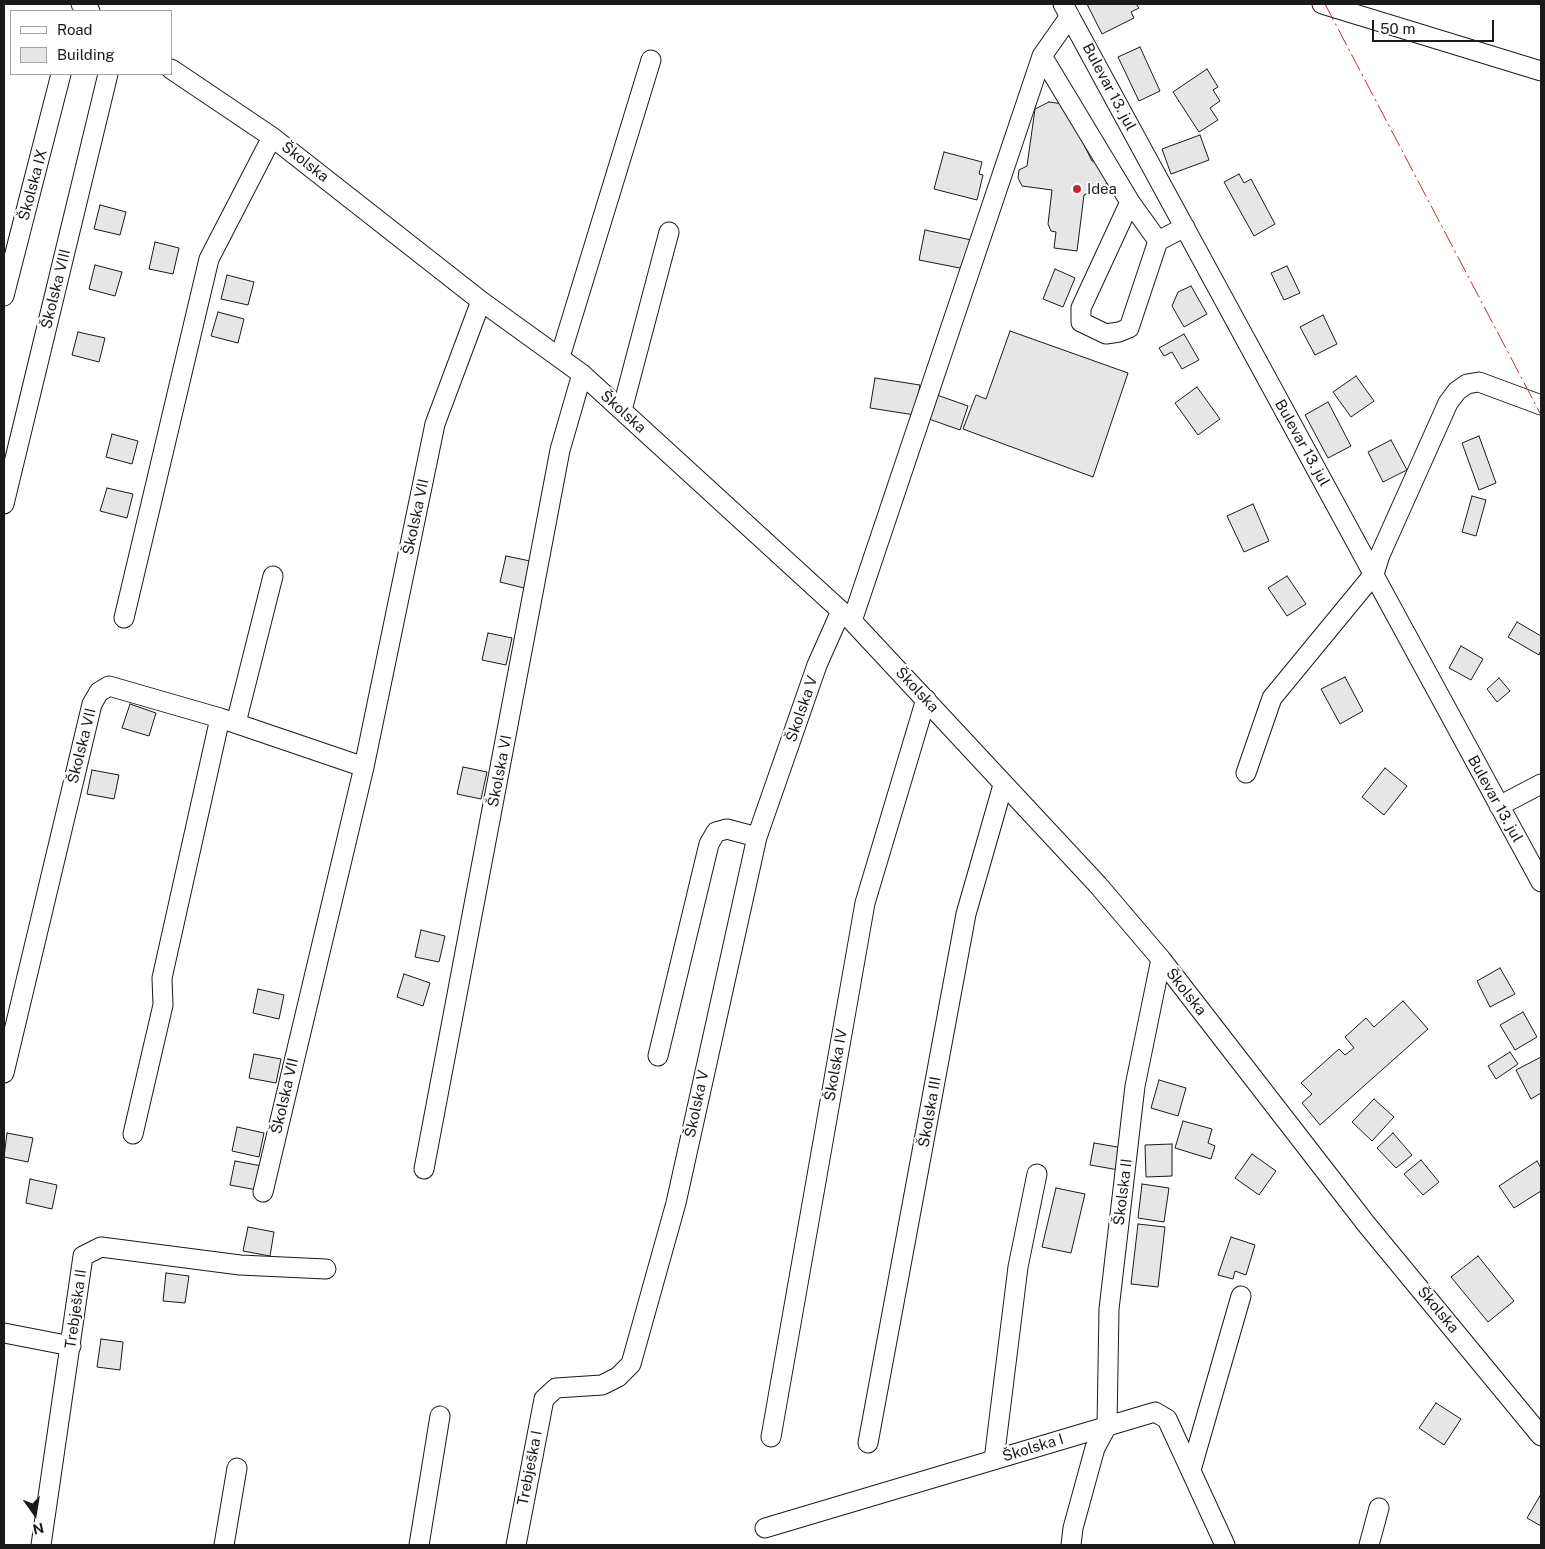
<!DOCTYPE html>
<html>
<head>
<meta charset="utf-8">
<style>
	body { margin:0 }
	#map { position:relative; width:1545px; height:1549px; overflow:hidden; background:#fff; font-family:"Public Sans",sans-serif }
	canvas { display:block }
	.frame { position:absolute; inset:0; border:5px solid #1a1a1a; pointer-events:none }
	.legend { position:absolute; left:10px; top:10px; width:162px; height:65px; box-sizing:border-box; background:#fff; border:1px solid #a3a3a3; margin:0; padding:6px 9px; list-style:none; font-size:15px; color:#1a1a1a }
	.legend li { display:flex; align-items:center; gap:10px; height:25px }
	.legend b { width:25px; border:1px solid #a3a3a3 }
	.north { position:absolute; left:10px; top:1489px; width:50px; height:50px; -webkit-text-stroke:4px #fff; paint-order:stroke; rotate:167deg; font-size:14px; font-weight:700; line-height:20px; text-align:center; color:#1a1a1a }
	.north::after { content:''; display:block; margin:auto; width:18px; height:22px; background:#1a1a1a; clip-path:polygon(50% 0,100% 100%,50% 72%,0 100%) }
	.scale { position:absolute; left:1372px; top:20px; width:122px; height:22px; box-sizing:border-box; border:2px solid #1a1a1a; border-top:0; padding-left:6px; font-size:15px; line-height:18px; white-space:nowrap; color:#1a1a1a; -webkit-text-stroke:4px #fff; paint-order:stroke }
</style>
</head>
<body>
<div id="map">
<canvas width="1545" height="1549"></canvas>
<div class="frame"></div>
<ul class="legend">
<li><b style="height:6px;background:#fff"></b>Road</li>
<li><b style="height:14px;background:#e6e6e6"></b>Building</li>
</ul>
<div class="north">N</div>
<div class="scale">50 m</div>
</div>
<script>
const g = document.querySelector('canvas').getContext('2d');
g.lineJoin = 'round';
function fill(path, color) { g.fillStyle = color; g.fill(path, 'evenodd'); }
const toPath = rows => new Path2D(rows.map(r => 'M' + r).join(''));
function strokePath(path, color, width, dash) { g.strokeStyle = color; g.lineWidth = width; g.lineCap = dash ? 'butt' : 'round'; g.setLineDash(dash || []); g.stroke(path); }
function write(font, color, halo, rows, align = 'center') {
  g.font = font + ' "Public Sans",sans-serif'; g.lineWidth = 4; g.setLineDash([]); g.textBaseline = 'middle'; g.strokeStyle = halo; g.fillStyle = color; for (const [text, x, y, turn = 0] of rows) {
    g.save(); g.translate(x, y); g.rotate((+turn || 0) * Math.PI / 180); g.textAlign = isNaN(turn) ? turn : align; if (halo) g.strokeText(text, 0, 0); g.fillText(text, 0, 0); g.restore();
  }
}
const building = toPath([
	[1087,4,1136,4,1139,8,1131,12,1134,18,1102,34,1087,4],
	[1140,47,1160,91,1139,101,1118,57,1140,47],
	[1207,69,1218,87,1213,90,1220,101,1210,108,1218,120,1199,132,1173,92,1207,69],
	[1049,102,1064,104,1092,161,1102,162,1112,181,1084,195,1077,251,1054,248,1056,232,1051,231,1048,224,1052,190,1022,186,1018,178,1019,170,1027,166,1035,109,1049,102],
	[1200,135,1209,160,1171,174,1162,149,1200,135],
	[944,152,982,162,979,174,983,175,977,200,934,189,944,152],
	[1239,174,1244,183,1251,179,1275,224,1254,236,1224,182,1239,174],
	[100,205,126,212,120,235,94,229,100,205],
	[925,230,976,241,970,270,919,260,925,230],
	[155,242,179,248,173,274,149,269,155,242],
	[95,265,122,272,115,296,89,289,95,265],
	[1287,266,1300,293,1284,300,1271,273,1287,266],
	[1055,269,1075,278,1063,307,1043,299,1055,269],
	[227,275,254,282,248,305,221,299,227,275],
	[1191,286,1207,314,1184,327,1172,306,1178,292,1191,286],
	[218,312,244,319,238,343,211,336,218,312],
	[1323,315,1337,344,1315,355,1300,327,1323,315],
	[1010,331,1128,373,1093,477,963,429,976,395,986,399,1010,331],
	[78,332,105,338,99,362,72,355,78,332],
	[1184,334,1199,360,1182,369,1172,352,1164,356,1159,348,1184,334],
	[1356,376,1374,401,1351,417,1333,392,1356,376],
	[875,378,920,385,915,415,870,408,875,378],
	[1197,387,1220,419,1198,435,1175,403,1197,387],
	[937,395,968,406,960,430,929,419,937,395],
	[1328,402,1351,446,1328,458,1305,415,1328,402],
	[112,434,138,441,132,464,106,457,112,434],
	[1479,436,1496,483,1479,490,1462,443,1479,436],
	[1391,440,1407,470,1383,482,1368,452,1391,440],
	[107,488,133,494,127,518,100,511,107,488],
	[1472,496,1486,500,1476,536,1462,532,1472,496],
	[1253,504,1269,541,1244,552,1227,516,1253,504],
	[506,556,530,561,524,588,500,582,506,556],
	[1287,576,1306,604,1287,616,1268,588,1287,576],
	[1517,622,1541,636,1541,650,1539,655,1508,637,1517,622],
	[488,633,512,638,506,665,482,660,488,633],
	[1461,646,1483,659,1471,680,1449,668,1461,646],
	[1345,677,1363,711,1340,724,1321,689,1345,677],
	[1499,678,1510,691,1497,702,1487,689,1499,678],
	[130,704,156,713,149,736,122,728,130,704],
	[463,767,487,772,481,799,457,794,463,767],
	[1385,768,1407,786,1384,815,1362,797,1385,768],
	[92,770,119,775,114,799,87,794,92,770],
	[421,930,445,936,439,962,415,957,421,930],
	[1500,968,1515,994,1490,1007,1477,981,1500,968],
	[404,974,430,983,423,1006,397,997,404,974],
	[258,989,284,995,279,1019,253,1013,258,989],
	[1403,1001,1428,1029,1320,1125,1302,1103,1312,1094,1301,1083,1339,1049,1345,1055,1354,1048,1345,1037,1366,1018,1374,1027,1403,1001],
	[1523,1012,1537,1037,1515,1050,1500,1025,1523,1012],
	[1510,1052,1518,1064,1496,1079,1488,1066,1510,1052],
	[254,1054,281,1059,276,1083,249,1078,254,1054],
	[1541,1057,1541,1093,1531,1099,1516,1070,1541,1057],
	[1159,1080,1186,1088,1178,1116,1151,1108,1159,1080],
	[1374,1099,1394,1117,1372,1141,1352,1122,1374,1099],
	[1183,1121,1212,1129,1208,1143,1215,1146,1211,1159,1175,1148,1183,1121],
	[237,1127,264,1133,259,1157,232,1151,237,1127],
	[7,1133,33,1138,28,1162,4,1157,7,1133],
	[1393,1133,1412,1155,1396,1168,1377,1148,1393,1133],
	[1094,1143,1123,1148,1119,1170,1090,1165,1094,1143],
	[1172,1144,1172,1176,1146,1177,1145,1145,1172,1144],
	[1252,1154,1276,1171,1259,1195,1235,1178,1252,1154],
	[1421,1160,1439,1182,1423,1195,1404,1174,1421,1160],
	[235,1161,262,1166,257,1190,230,1185,235,1161],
	[1537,1161,1541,1168,1541,1191,1514,1208,1499,1186,1537,1161],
	[30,1179,57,1185,52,1209,26,1203,30,1179],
	[1142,1184,1169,1188,1164,1222,1138,1218,1142,1184],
	[1056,1188,1085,1194,1071,1253,1042,1247,1056,1188],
	[1138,1224,1165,1227,1158,1287,1131,1284,1138,1224],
	[248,1227,274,1232,270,1256,243,1251,248,1227],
	[1231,1237,1255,1245,1246,1275,1235,1271,1233,1279,1218,1275,1231,1237],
	[1478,1256,1514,1301,1488,1322,1451,1277,1478,1256],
	[166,1273,189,1276,185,1303,163,1301,166,1273],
	[101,1339,123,1342,120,1370,97,1367,101,1339],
	[1436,1403,1461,1419,1444,1445,1419,1428,1436,1403],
	[1541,1494,1541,1526,1527,1518,1541,1494]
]);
const minor = toPath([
	[81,4,90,11],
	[1063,4,1541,882],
	[1322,4,1541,71],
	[1042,56,1130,202,1158,241,1185,227],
	[171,69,272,137,481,301,582,374,852,621,1098,885,1161,959,1367,1225,1541,1436],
	[1130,202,1081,308,1081,322,1106,334,1119,332,1129,328,1158,241],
	[4,296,61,74],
	[560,357,651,60],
	[622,410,669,232],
	[4,504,108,74],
	[124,618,209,259,272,137],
	[852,621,1042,56,1070,16],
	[236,723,273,576],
	[1246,773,1272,698,1374,574,1380,555,1448,403,1457,391,1467,384,1479,382,1541,405],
	[1499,806,1541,784],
	[658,1056,709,844,716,832,727,829,757,837,817,665,841,611],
	[4,1073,92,704,99,692,109,686,220,718,364,767],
	[133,1134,163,1005,162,978,220,718],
	[424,1169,560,450,582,374],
	[263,1192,364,767,435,424,481,301],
	[4,1333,71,1346],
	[771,1437,865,903,926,699],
	[868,1443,966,914,1003,785],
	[994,1460,1018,1267,1037,1174],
	[1191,1470,1241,1296],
	[765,1528,1155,1412,1167,1419,1225,1545],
	[41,1545,83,1256,101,1247,240,1265,326,1269],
	[224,1545,237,1468],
	[419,1545,440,1416],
	[516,1545,544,1399,556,1388,602,1385,618,1377,631,1364,676,1203,757,837],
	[1071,1545,1073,1528,1095,1448,1107,1426,1109,1309,1135,1086,1161,959],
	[1369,1545,1379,1508]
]);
const power = toPath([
	[1325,4,1541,415]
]);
const markers = [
	[1077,189,5,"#c62828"]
];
const streetNames = [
	["Bulevar 13. jul",1109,87,62],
	["Školska",305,162,38],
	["Školska IX",33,185,-75],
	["Školska VIII",56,289,-76],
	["Školska",623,412,42],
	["Bulevar 13. jul",1302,443,61],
	["Školska VII",416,517,-78],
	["Školska",917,690,47],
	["Školska V",802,709,-71],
	["Školska VII",82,746,-76],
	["Školska VI",500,771,-79],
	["Bulevar 13. jul",1495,799,61],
	["Školska",1186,992,52],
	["Školska IV",836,1065,-80],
	["Školska VII",285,1096,-77],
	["Školska V",697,1104,-78],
	["Školska III",930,1112,-80],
	["Školska II",1123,1192,-83],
	["Trebješka II",76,1309,-82],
	["Školska",1438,1310,50],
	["Školska I",1033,1448,-17],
	["Trebješka I",530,1468,-79]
];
const poiNames = [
	["Idea",1087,189]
];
fill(building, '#e6e6e6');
strokePath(building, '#1a1a1a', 1);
strokePath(minor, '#1a1a1a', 21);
strokePath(minor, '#fff', 19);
strokePath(power, '#c62828', 1, [18, 4, 2.5, 4]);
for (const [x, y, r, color] of markers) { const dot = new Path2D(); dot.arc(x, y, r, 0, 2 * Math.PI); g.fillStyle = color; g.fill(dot); strokePath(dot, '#fff', 2); }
write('15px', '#1a1a1a', '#fff', streetNames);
write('15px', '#1a1a1a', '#fff', poiNames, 'left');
</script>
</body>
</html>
